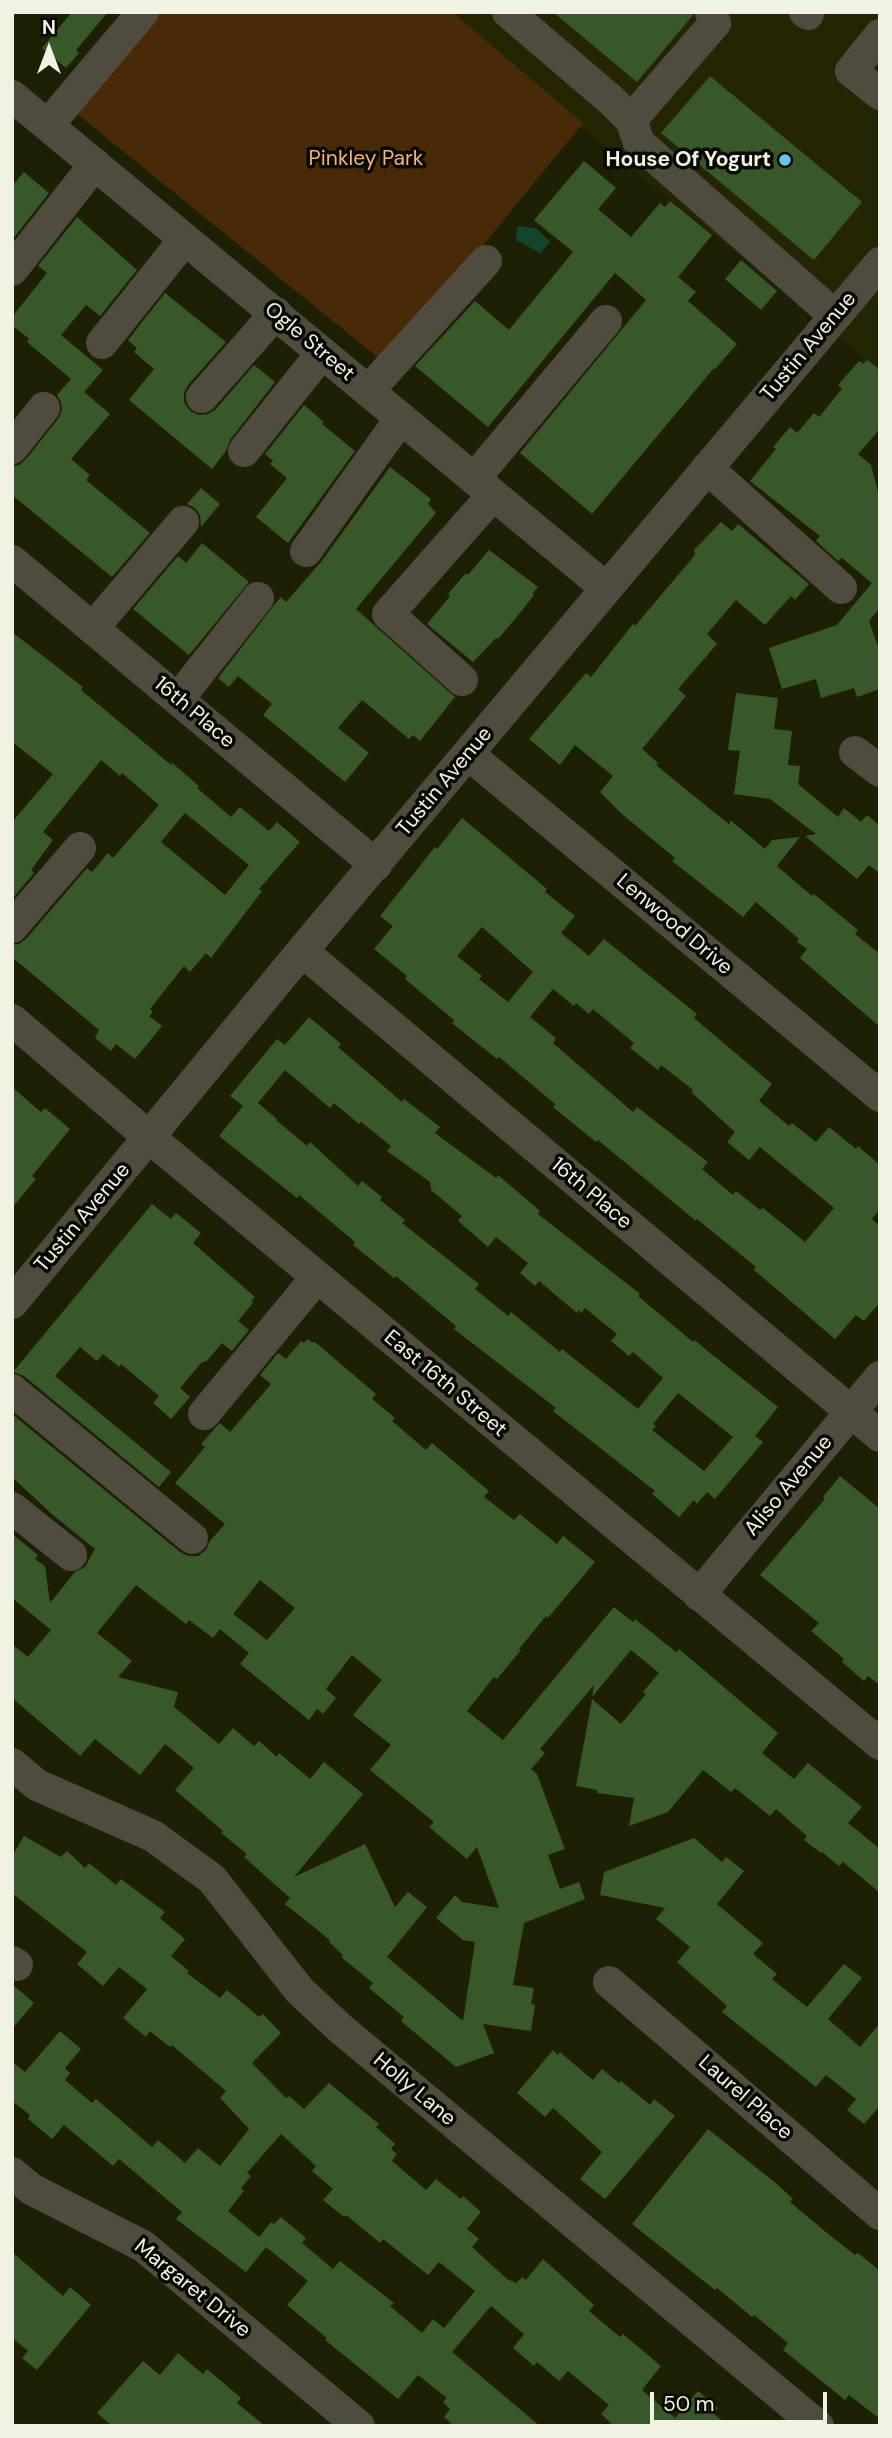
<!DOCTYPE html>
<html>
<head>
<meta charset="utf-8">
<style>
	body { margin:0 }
	#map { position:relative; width:892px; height:2438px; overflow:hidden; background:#1e2005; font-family:"DM Sans",sans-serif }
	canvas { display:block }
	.frame { position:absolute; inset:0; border:14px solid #f0f2e2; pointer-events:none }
	.north { position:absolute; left:14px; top:14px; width:70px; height:70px; -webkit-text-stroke:5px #080902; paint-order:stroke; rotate:0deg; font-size:19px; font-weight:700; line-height:28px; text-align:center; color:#f0f2e2 }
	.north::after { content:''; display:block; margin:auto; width:24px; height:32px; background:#f0f2e2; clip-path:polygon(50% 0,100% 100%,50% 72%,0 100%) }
	.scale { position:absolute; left:650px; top:2392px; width:177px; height:32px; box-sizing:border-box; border:4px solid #f0f2e2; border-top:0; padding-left:9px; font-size:21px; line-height:24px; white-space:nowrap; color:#f0f2e2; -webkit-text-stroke:5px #080902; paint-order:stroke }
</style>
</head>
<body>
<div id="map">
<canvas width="892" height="2438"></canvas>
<div class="frame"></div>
<div class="north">N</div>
<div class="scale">50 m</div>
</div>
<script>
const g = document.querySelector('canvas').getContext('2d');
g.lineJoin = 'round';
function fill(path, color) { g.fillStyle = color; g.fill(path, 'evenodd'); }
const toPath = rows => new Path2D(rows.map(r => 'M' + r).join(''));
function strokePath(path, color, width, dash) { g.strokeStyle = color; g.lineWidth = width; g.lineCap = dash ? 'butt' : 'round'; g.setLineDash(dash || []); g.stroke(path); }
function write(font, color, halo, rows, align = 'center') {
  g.font = font + ' "DM Sans",sans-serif'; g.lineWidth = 7; g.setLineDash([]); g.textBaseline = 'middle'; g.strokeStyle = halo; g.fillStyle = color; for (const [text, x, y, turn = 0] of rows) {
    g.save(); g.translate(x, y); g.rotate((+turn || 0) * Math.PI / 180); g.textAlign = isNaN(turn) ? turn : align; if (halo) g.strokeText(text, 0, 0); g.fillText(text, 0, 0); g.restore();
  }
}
const built = toPath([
	[440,12,880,12,880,371]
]);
const green = toPath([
	[145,12,452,12,583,123,386,364,66,105]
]);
const water = toPath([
	[517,226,536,228,550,242,540,253,516,240]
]);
const building = toPath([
	[72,12,108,12,76,50,79,53,66,68,42,48],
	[553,12,693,12,693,15,637,82],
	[710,76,862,202,814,260,661,133],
	[584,161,616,188,598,209,631,237,660,203,665,207,670,201,712,235,678,277,696,292,688,301,737,344,715,369,714,368,592,514,520,453,646,300,615,273,488,427,415,366,475,301,509,330,573,252,534,220],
	[24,172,49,193,12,240,12,186],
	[77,217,137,270,100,316,86,305,61,335,103,370,84,392,110,414,71,459,90,475,86,480,150,533,112,577,12,495,12,466,19,465,26,459,58,419,62,410,61,402,57,395,71,379,27,342,29,339,12,325,12,317,47,273,38,266],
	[741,260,777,291,761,310,725,279],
	[165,293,226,342,188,385,184,393,184,402,190,411,199,415,208,414,215,410,254,365,275,382,230,440,226,451,212,469,129,400,154,369,134,352,137,348,128,340],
	[867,360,880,370,880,429,858,454,871,465,880,500,880,608,869,621,880,652,880,689,857,697,854,688,821,698,816,679,782,689,769,648,837,625,872,583,842,558,838,561,816,541,820,536,750,481,776,449,773,447,790,427,797,433,814,413,819,417,842,389,838,385,853,368,859,361,863,364],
	[304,405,324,422,322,424,355,451,288,543,256,517,287,478,270,464,273,461,265,454],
	[390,467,431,499,428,504,436,513,356,609,455,697,420,741,413,735,409,739,362,700,338,728,369,753,345,782,263,715,272,704,238,676,229,687,218,678,275,604,281,597,286,602,321,562],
	[201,488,220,504,201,527,200,515,195,508,187,504],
	[721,522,732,531,738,524,809,584,795,600,791,596,765,625,736,600,707,634,717,644,678,689,686,696,642,749,658,763,656,765,689,792,730,825,730,820,765,849,772,840,800,837,777,866,812,896,814,894,858,930,855,934,880,954,880,1027,800,958,807,949,797,942,799,939,756,902,743,917,672,861,675,858,623,815,600,792,613,776,575,745,560,765,529,739,586,673,591,677,633,624,635,626,695,555,694,550],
	[202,543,249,582,189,655,133,609,178,556,186,563],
	[489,550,538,587,532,594,534,595,520,613,498,639,496,638,473,662,427,624,450,596,448,594,466,573,468,575],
	[12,632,83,687,81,690,171,765,172,763,199,786,197,788,231,817,240,807,269,831,277,822,300,842,259,889,262,891,211,958,206,953,190,972,184,966,150,1009,153,1012,149,1016,162,1026,135,1059,116,1044,111,1051,95,1038,99,1030,12,957,12,945,19,944,26,939,87,868,92,872,108,853,113,858,159,805,122,773,120,776,101,760,43,832,53,840,31,870,34,873,12,899,12,822,53,774,12,742],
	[185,813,249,865,225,895,161,842],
	[736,693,778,698,774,729,792,731,788,765,800,766,798,784,838,817,844,808,861,822,867,815,880,826,880,874,869,865,857,879,805,836,816,834,770,799,734,794,740,751,728,750],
	[462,818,547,889,545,892,575,916,561,933,589,956,604,939,697,1014,694,1018,772,1084,759,1101,789,1126,792,1123,816,1142,829,1127,856,1149,858,1146,880,1165,880,1209,872,1219,880,1226,880,1302,864,1321,856,1315,835,1339,754,1270,756,1267,697,1219,696,1221,598,1140,596,1142,553,1107,555,1104,499,1057,497,1059,452,1023,454,1020,405,979,407,976,374,949,393,926,380,916,435,847,437,849],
	[482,927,533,972,508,1002,479,979,482,976,457,956],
	[553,989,574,1006,576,1003,589,1014,593,1009,634,1043,630,1048,658,1070,661,1065,693,1090,691,1092,735,1132,727,1142,749,1160,760,1147,834,1208,805,1242,763,1208,760,1210,736,1191,733,1195,702,1169,708,1162,637,1107,633,1112,553,1043,556,1038,530,1017],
	[309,1017,341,1044,338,1047,402,1102,404,1099,440,1127,435,1133,496,1178,498,1175,540,1211,538,1214,640,1294,638,1296,693,1342,694,1340,778,1407,755,1436,763,1442,715,1499,707,1492,697,1504,694,1500,679,1517,652,1494,655,1491,553,1411,556,1408,454,1329,456,1326,396,1276,394,1278,353,1245,355,1242,299,1195,297,1198,219,1136,243,1106,230,1096,277,1039,285,1045],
	[285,1070,330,1108,334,1103,359,1124,361,1122,391,1146,387,1151,430,1182,431,1190,462,1216,458,1221,488,1247,496,1237,528,1263,520,1273,535,1286,539,1281,577,1313,579,1310,581,1313,585,1308,617,1334,611,1341,629,1356,633,1352,663,1378,638,1409,562,1349,560,1352,511,1312,508,1316,475,1289,479,1284,402,1223,405,1220,380,1200,382,1197,362,1181,358,1186,310,1142,307,1146,276,1120,277,1119,258,1103],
	[678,1393,733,1437,704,1471,652,1430,656,1426,653,1424],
	[12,1087,41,1112,45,1108,70,1129,32,1176,36,1179,12,1208],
	[152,1204,171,1219,176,1213,201,1233,193,1243,255,1297,251,1301,253,1303,238,1321,249,1330,232,1351,222,1343,207,1361,202,1362,180,1388,190,1397,171,1419,153,1403,159,1396,121,1364,119,1367,103,1354,97,1361,80,1347,55,1376,171,1472,159,1487,24,1376,13,1372],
	[308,1339,313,1343,315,1342,376,1394,372,1399,395,1418,392,1421,426,1450,432,1443,489,1491,484,1497,514,1520,520,1514,557,1544,563,1536,595,1562,557,1607,548,1618,546,1616,519,1649,521,1650,497,1679,494,1677,467,1711,503,1740,614,1607,633,1622,635,1619,676,1652,679,1649,778,1733,762,1753,794,1779,808,1763,862,1807,848,1823,880,1849,880,1893,843,1862,839,1866,822,1852,821,1853,804,1840,807,1836,776,1809,770,1816,735,1788,731,1792,703,1770,668,1812,629,1826,634,1798,597,1793,597,1790,576,1786,592,1699,621,1724,646,1694,643,1692,659,1673,631,1650,592,1697,594,1685,540,1749,545,1753,531,1769,537,1774,565,1849,548,1855,560,1889,579,1882,585,1899,524,1923,513,1985,534,1988,531,2004,535,2005,531,2031,483,2024,494,2053,456,2067,401,2021,404,2017,369,1988,373,1983,341,1957,343,1955,329,1942,330,1940,285,1904,290,1898,244,1857,247,1854,221,1833,223,1831,175,1790,194,1768,165,1744,140,1775,95,1739,80,1756,12,1698,12,1644,28,1657,51,1630,12,1598,12,1534,38,1555,35,1559,45,1566,50,1603,75,1572,85,1567,95,1549,53,1515,12,1477,12,1414,180,1552,188,1556,198,1556,206,1550,210,1541,225,1524,175,1483,205,1447,201,1444,216,1427,220,1423,230,1432,271,1384,260,1375,278,1353,286,1359,301,1341,304,1343],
	[260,1580,295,1608,267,1640,233,1614],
	[136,1585,186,1624,189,1620,213,1638,220,1629,249,1653,240,1664,309,1720,317,1709,323,1714,336,1698,326,1689,352,1655,382,1680,353,1715,391,1745,370,1770,434,1822,429,1827,467,1859,477,1847,499,1908,462,1902,455,1895,436,1918,463,1940,475,1942,463,2021,387,1957,427,1907,408,1892,395,1907,365,1844,294,1877,363,1794,324,1762,310,1779,279,1753,277,1757,259,1741,254,1746,233,1728,219,1744,174,1707,178,1692,118,1677,132,1661,97,1633],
	[840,1476,880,1509,880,1685,868,1676,864,1681,842,1662,844,1659,811,1631,819,1623,760,1575,825,1499,823,1497],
	[24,1836,61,1857,67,1851,85,1868,89,1863,116,1885,121,1879,165,1912,160,1918,185,1939,171,1956,189,1971,187,1973,220,1998,227,1990,259,2017,263,2014,281,2033,252,2063,286,2098,289,2096,304,2109,329,2083,379,2124,376,2127,395,2144,391,2149,397,2154,392,2161,426,2190,436,2179,461,2199,463,2196,481,2212,467,2229,479,2239,472,2247,507,2279,516,2283,522,2277,526,2280,543,2259,594,2305,589,2311,620,2337,623,2334,661,2366,642,2390,675,2418,698,2391,718,2408,713,2413,728,2426,614,2426,601,2414,609,2405,568,2371,559,2381,537,2362,534,2366,513,2348,524,2334,491,2306,452,2352,540,2426,454,2426,444,2417,450,2409,443,2402,447,2398,418,2375,398,2399,325,2340,327,2338,287,2305,308,2281,266,2247,246,2272,176,2219,182,2212,119,2159,113,2166,64,2125,52,2139,28,2119,30,2115,12,2101,12,2062,25,2072,60,2031,81,2049,65,2068,70,2073,65,2080,92,2103,96,2099,152,2147,158,2140,185,2163,198,2148,220,2166,249,2129,220,2098,226,2091,172,2045,170,2047,150,2031,146,2037,123,2018,147,1989,119,1967,103,1986,77,1964,87,1952,12,1893,12,1856],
	[281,2134,316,2166,312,2171,333,2189,323,2200,344,2217,346,2215,380,2243,383,2239,428,2275,439,2262,475,2291,444,2328,433,2319,422,2333,390,2306,394,2303,340,2261,333,2269,302,2243,306,2238,281,2217,274,2224,271,2222,259,2237,228,2211,244,2191,241,2188,251,2176,247,2173],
	[694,1838,722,1862,726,1857,744,1871,717,1904,763,1943,753,1954,777,1974,772,1979,807,2007,844,1964,862,1978,828,2019,860,2047,880,2023,880,2106,864,2124,847,2110,856,2099,826,2075,816,2087,722,2012,727,2006,677,1962,690,1947,656,1919,665,1908,600,1895,604,1872],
	[12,1984,34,2003,12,2029],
	[553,2050,558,2055,560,2052,593,2080,602,2069,619,2083,621,2081,650,2105,654,2099,675,2116,605,2199,580,2179,602,2152,553,2108,545,2117,517,2093],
	[708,2129,778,2185,793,2199,790,2202,827,2233,855,2255,858,2253,880,2271,880,2419,849,2395,845,2400,783,2350,788,2343,754,2315,752,2317,717,2288,715,2290,632,2224],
	[12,2252,63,2296,70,2287,91,2305,37,2370,22,2358,28,2351,12,2338],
	[178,2353,203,2374,207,2369,241,2398,237,2403,265,2426,112,2426,97,2413,143,2361,160,2375]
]);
const minor = toPath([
	[508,12,611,100,631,120,639,143,835,316],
	[805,12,808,14],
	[880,35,851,71,880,94],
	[12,96,606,588],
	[631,120,715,23,711,12],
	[48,125,143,12],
	[12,270,95,164],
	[102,343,185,239],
	[368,391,486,261],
	[202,397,276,313],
	[12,448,44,408],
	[244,451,322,353],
	[707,468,841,588],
	[474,479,606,321],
	[306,551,401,418],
	[12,561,376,865],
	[93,628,183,522],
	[462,680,388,614,493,495],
	[178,699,258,598],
	[855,752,880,771],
	[468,754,880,1096],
	[12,927,80,848],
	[302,951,880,1436],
	[12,1020,150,1138,880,1744],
	[12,1303,302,951,880,263],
	[12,1390,192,1538],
	[204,1414,317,1277],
	[12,1508,71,1555],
	[699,1595,880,1377],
	[12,1764,37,1785,153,1836,212,1879,300,1991,341,2029,818,2426],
	[12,1962,17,1965],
	[609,1982,880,2214],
	[12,2173,31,2189,143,2246,359,2426]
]);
const markers = [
	[785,160,7,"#66c4ef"]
];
const parkNames = [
	["Pinkley Park",366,159]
];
const poiNames = [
	["House Of Yogurt",771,160]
];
const streetNames = [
	["Ogle Street",309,342,40],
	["Tustin Avenue",809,347,-50],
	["16th Place",194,713,40],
	["Tustin Avenue",445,782,-50],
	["Lenwood Drive",674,925,40],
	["16th Place",591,1194,40],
	["Tustin Avenue",83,1218,-50],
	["East 16th Street",445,1384,40],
	["Aliso Avenue",789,1486,-50],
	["Holly Lane",414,2090,40],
	["Laurel Place",745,2098,41],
	["Margaret Drive",192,2289,39]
];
fill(built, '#242603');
fill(green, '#482b06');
fill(water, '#14442e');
fill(building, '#385829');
strokePath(minor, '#4f4b3f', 32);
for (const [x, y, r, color] of markers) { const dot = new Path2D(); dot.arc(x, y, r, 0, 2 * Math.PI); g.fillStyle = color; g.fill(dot); strokePath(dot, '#080902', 2.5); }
write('21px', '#f4b472', '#080902', parkNames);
write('bold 21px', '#f0f2e2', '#080902', poiNames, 'right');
write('21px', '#f0f2e2', '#080902', streetNames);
</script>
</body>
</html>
